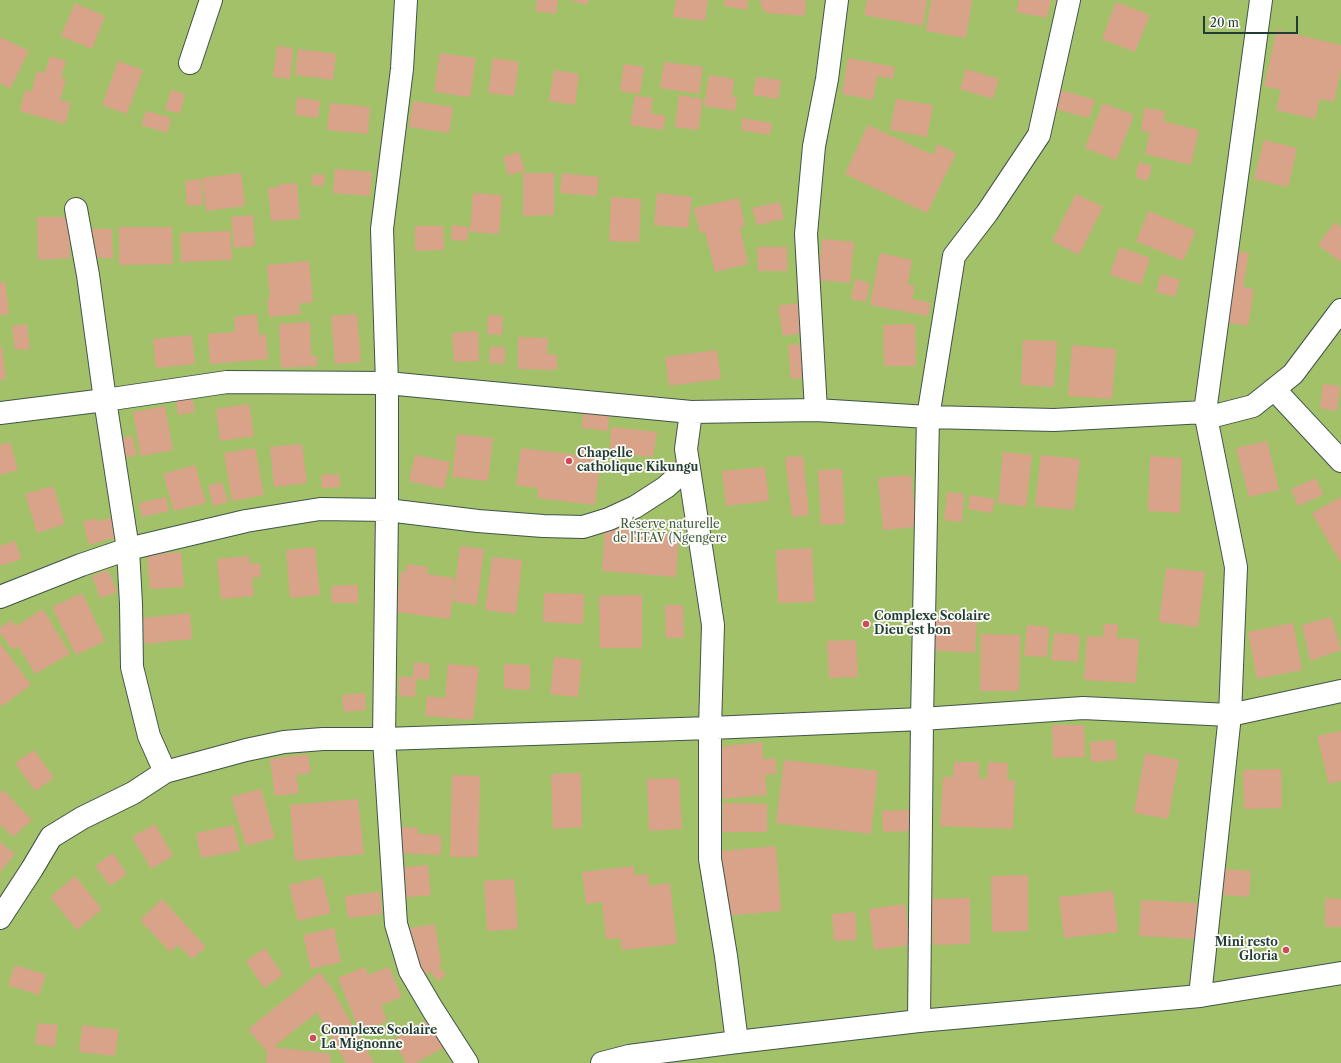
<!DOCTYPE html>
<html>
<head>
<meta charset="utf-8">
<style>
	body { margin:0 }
	#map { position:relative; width:1341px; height:1063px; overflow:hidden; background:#f4dabd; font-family:"Libre Caslon Text",serif }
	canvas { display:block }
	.scale { position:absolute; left:1203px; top:16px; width:95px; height:18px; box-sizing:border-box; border:2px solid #1f3d34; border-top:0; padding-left:5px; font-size:12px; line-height:14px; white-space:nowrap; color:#1f3d34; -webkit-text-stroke:3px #fdfcf7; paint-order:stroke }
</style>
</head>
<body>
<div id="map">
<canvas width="1341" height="1063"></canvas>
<div class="scale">20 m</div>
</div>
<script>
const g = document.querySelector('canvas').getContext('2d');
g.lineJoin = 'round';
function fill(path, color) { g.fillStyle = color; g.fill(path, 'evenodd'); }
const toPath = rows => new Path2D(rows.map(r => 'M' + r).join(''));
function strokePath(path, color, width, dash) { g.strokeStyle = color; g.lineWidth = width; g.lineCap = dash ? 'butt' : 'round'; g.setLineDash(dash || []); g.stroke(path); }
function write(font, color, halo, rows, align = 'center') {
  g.font = font + ' "Libre Caslon Text",serif'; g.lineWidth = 3.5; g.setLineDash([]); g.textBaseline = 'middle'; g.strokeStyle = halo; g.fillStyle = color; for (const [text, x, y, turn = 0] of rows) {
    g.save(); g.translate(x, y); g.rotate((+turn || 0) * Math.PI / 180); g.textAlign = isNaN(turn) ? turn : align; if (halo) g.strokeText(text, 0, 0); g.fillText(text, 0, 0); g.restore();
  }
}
const green = toPath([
	[0,0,1341,0,1341,1063,0,1063]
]);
const building = toPath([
	[537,0,558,0,556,14,535,11],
	[569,0,588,0,587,5],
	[676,0,708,0,705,21,673,17],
	[725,0,748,0,747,10,724,6],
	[760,0,806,0,805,16,766,13,762,8],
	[867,0,927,0,923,26,864,15],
	[931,0,972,0,966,38,926,31],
	[1019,0,1051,0,1047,18,1016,12],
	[1116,2,1150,15,1135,52,1102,39],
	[75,3,105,16,92,49,61,36],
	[1277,30,1341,45,1341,69,1334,102,1320,99,1315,119,1276,110,1281,90,1264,86],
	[0,37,29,51,10,89,0,83],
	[277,46,293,48,290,79,273,77],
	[298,49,336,54,333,80,295,75],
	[440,53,476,58,470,97,434,92],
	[50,56,66,61,61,78,66,79,60,100,71,103,65,124,20,111,25,90,31,92,37,71,45,73],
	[493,58,519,62,514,96,488,93],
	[848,58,895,67,893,79,877,76,873,100,842,94],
	[118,61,143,70,127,114,102,105],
	[664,62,703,67,699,94,660,88],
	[624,64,644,67,640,94,620,91],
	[966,69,999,79,993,99,960,89],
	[554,70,579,74,575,105,549,101],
	[709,75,734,79,732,96,737,97,735,111,704,106],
	[756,77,781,80,778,99,753,95],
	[171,90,185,94,180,113,165,110],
	[1061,90,1095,100,1089,118,1055,109],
	[679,95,703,99,698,130,675,127],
	[635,96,653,98,651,113,666,116,663,130,630,125],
	[297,97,320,101,318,118,295,115],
	[896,99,933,105,927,137,890,130],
	[413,101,453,107,449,133,409,127],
	[330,103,370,107,368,134,327,130],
	[1103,103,1134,115,1116,160,1085,148],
	[1144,108,1165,111,1163,121,1199,130,1191,165,1145,154,1150,132,1141,131],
	[146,111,171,118,167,133,141,125],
	[742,118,772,123,770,135,741,130],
	[868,125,933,155,938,144,956,153,927,213,845,174],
	[1264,140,1297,148,1288,187,1254,179],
	[519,152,525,171,508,175,503,157],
	[1139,162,1152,166,1148,181,1135,177],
	[335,169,372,172,370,196,333,193],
	[241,173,245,206,206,211,202,178],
	[523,173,554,173,554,215,523,216],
	[562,173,599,177,597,196,560,193],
	[313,174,325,175,324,186,311,185],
	[201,179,203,205,187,206,185,181],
	[297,183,300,219,271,221,268,188,279,187,279,184],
	[473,193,502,195,499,234,470,232],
	[657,193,692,197,688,228,654,225],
	[1076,194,1103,207,1079,255,1052,241],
	[611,197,641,199,639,242,609,241],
	[739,198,745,226,740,228,748,264,715,272,705,232,700,233,694,208],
	[780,202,784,219,757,225,752,208],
	[1149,211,1196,231,1183,261,1136,241],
	[253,215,255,246,234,248,231,217],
	[37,217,69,217,70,258,38,260],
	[1335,222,1341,227,1341,262,1318,245],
	[452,225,469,227,467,241,451,240],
	[415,226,443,226,444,250,415,251],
	[119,227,172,227,173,264,119,265],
	[89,229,112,229,113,258,89,258],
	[230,231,232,260,181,262,180,233],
	[822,239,854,242,850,283,818,280],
	[757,247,787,247,787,271,758,271],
	[1119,247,1150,258,1141,285,1110,275],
	[1230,250,1249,253,1243,287,1254,289,1248,326,1223,322],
	[880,253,912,260,908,284,915,286,912,299,931,303,928,316,870,305],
	[309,261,313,302,299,304,301,314,269,317,267,299,270,299,267,265],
	[1161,274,1180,280,1175,297,1156,292],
	[855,279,870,283,866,302,851,299],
	[5,282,9,314,0,315,0,283],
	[798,303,803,333,783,336,778,306],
	[257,314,259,335,266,334,268,359,210,364,208,334,235,332,234,317],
	[357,314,361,362,335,364,331,316],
	[488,315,503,316,502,335,487,334],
	[310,322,311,356,317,356,318,366,281,368,279,324],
	[27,324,30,349,15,350,12,326],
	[915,324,916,366,884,366,883,325],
	[478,331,479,361,454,362,452,333],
	[192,335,195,364,156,368,153,339],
	[518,337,548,338,547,354,557,355,557,370,518,369],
	[1023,340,1057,341,1054,387,1021,385],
	[806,344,809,377,791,379,788,345],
	[1072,345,1116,349,1112,399,1068,396],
	[0,347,2,347,6,379,0,380],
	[490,347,505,347,505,364,489,363],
	[717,350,721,379,669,386,665,357],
	[1323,384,1340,386,1337,411,1320,408],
	[192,398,195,412,178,415,176,400],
	[249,404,254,436,220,441,216,409],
	[165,406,173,450,141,456,133,412],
	[583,412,609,415,608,431,582,428],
	[611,427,657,432,653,457,610,453],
	[457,434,493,438,488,481,452,477],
	[132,436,137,455,123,458,118,439],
	[1267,441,1279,490,1249,497,1236,448],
	[10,442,18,470,0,475,0,445],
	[302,444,307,483,274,487,270,447],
	[577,447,602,450,595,505,537,498,538,488,516,485,521,448,577,455],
	[255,448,264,495,232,501,224,453],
	[1003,452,1032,455,1026,507,998,503],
	[415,455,450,462,444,489,409,481],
	[1041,455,1080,459,1074,510,1035,506],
	[803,456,809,515,792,517,785,457],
	[1150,456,1182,458,1180,513,1148,511],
	[195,465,206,503,174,511,163,474],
	[765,467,769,501,726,506,722,471],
	[842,469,845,524,821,525,818,470],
	[339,474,340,487,322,488,321,475],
	[911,475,916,527,883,530,878,478],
	[1316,478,1323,495,1298,506,1291,489],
	[222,482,228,502,213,506,208,486],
	[53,486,65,524,37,533,25,494],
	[947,492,964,494,962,522,944,520],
	[970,495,995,499,992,513,968,509],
	[166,497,169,511,142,517,139,503],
	[1341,497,1341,563,1312,513],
	[113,517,119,536,89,545,83,522,97,518,98,522],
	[605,528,679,534,676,577,602,571],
	[15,541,21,559,0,566,0,546],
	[460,546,484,549,477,605,453,602],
	[315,547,320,595,290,598,286,550],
	[812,548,815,602,778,603,776,550],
	[181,552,184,587,150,589,147,555],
	[249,556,250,564,260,563,261,577,252,578,254,596,221,599,217,559],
	[492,557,522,560,516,614,485,610],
	[407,564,428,567,427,574,455,578,450,619,396,612,401,571,406,572],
	[1166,568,1205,572,1198,627,1159,622],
	[108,570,117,592,100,598,92,576],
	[358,585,358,603,332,603,331,586],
	[82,593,105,641,76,655,52,607],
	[544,593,584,594,583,624,543,622],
	[642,595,642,648,600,648,599,596],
	[665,605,683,605,684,638,666,638],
	[43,609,70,654,35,674,18,646,13,650,0,633,0,628,11,620,16,626],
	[190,613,192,639,145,644,142,618],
	[931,617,977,619,975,653,929,650],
	[1331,617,1341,650,1310,661,1302,625],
	[1293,623,1302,670,1257,679,1248,632],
	[1104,624,1118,624,1117,638,1139,639,1136,683,1084,680,1087,636,1103,637],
	[1027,625,1049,627,1047,657,1024,656],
	[1054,633,1080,635,1078,662,1051,660],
	[981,634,1020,635,1019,691,980,691],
	[856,640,858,677,829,678,827,641],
	[0,643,31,685,2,706,0,704],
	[554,657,582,660,578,697,550,694],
	[414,662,430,664,429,680,416,679,415,697,399,696,399,677,413,677],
	[448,664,479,667,473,720,425,716,427,696,445,698],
	[504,664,530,665,530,690,504,689],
	[365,693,366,710,344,712,342,695],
	[1052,725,1084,725,1085,757,1053,758],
	[1341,731,1341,781,1329,784,1317,736],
	[1115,740,1117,760,1091,762,1090,742],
	[762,742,763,759,775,758,777,773,765,775,767,795,723,799,718,747],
	[34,750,54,778,35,791,15,763],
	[1145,753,1179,760,1168,819,1134,813],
	[308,754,311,773,296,775,299,793,275,796,270,759],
	[784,760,878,771,871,834,776,823],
	[954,762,979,762,979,778,987,779,988,762,1008,763,1007,780,1015,780,1013,829,940,826,943,777,953,777],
	[1281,769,1282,808,1244,809,1243,770],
	[581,773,582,827,553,829,551,774],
	[452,775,480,776,478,857,450,857],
	[679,778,682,829,649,831,647,779],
	[261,789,275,838,246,846,231,797],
	[3,790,32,820,13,837,0,824,0,793],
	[358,799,364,854,295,861,290,805],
	[723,803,767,804,767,832,722,832],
	[913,810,913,831,883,832,882,811],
	[155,824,173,856,151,869,132,837],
	[234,825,240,851,201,858,196,833],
	[401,827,418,828,418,834,441,835,441,855,400,853],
	[0,842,15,854,0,872],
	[776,846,781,911,725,916,720,851],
	[113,853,127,874,110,886,95,866],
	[428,865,431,895,400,898,396,868],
	[634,866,634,875,648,874,649,886,670,883,677,944,622,950,620,938,606,939,602,902,586,904,582,872],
	[1225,869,1251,871,1249,897,1223,895],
	[1028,875,1028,931,992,932,991,876],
	[75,876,102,909,77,930,50,897],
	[322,877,331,913,298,921,289,885],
	[514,879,518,929,487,931,484,881],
	[1113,891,1118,932,1064,938,1059,897],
	[380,892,382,914,348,918,345,896],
	[970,898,970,944,933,945,932,899],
	[1325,898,1341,899,1341,927,1325,927],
	[162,899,206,947,192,959,178,945,170,952,140,920],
	[1141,900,1197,903,1195,939,1139,936],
	[905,904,910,945,874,950,869,909],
	[855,912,857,940,834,941,832,914],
	[435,924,441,960,442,962,438,966,446,975,438,981,430,971,425,976,416,965,406,929],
	[334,928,341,962,311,969,303,935],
	[265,948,283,975,264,988,246,961],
	[15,965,46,975,39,995,8,985],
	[365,967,368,975,389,967,402,997,381,1005,387,1021,360,1032,338,978],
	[320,972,331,987,374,1063,346,1063,317,1012,274,1047,331,1054,330,1063,266,1063,267,1052,248,1029],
	[428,1020,443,1048,416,1063,406,1063,393,1040],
	[38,1023,58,1025,55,1047,35,1044],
	[82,1025,119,1030,115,1056,79,1052]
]);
const street = toPath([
	[406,0,402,69,382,229,387,383,387,510,384,739,396,924,410,971,433,1010,467,1063],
	[190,63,211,0],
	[76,209,88,275,105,400,128,549,131,604,132,667,149,736,165,772],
	[1274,389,1341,461],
	[816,410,806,234,814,146,827,79,837,0],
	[691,412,686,449,713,625,710,728,710,859,726,956,737,1042],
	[0,413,105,400,227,382,387,383,691,412,816,410,928,417,1054,420,1205,412,1218,415,1253,406,1293,374,1341,310],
	[0,597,81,565,128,549,246,521,320,509,387,510,478,521,543,526,583,527,609,519,635,507,666,487,688,467],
	[0,918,32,869,51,837,82,818,133,793,165,772,246,750,284,742,323,739,384,739,710,728,922,719,1083,708,1230,715,1341,691],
	[1200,996,1230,715,1236,567,1205,412,1261,0],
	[919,1021,922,719,928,417,954,256,987,213,1039,135,1069,0]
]);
const highway = toPath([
	[602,1063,629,1056,737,1042,919,1021,1200,996,1341,973]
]);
const markers = [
	[569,461,4,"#d1495b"],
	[866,624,4,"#d1495b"],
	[1286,950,4,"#d1495b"],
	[313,1038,4,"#d1495b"]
];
const poiNames = [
	["Chapelle",577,454],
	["catholique Kikungu",577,468],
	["Complexe Scolaire",874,617],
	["Dieu est bon",874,631],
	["Mini resto",1278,943,"right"],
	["Gloria",1278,957,"right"],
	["Complexe Scolaire",321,1031],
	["La Mignonne",321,1045]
];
const parkNames = [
	["Réserve naturelle",670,525],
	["de l'ITAV (Ngengere",670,539]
];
fill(green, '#a3c169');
fill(building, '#d9a38a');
strokePath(street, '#3f5549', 24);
strokePath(highway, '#3f5549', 24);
strokePath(street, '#fff', 22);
strokePath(highway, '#fff', 22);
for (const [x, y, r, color] of markers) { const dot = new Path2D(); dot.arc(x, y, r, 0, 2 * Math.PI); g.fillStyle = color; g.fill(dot); strokePath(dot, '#fdfcf7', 1.5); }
write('bold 12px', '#1f3d34', '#fdfcf7', poiNames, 'left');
write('12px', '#405e41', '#fdfcf7', parkNames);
</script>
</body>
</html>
